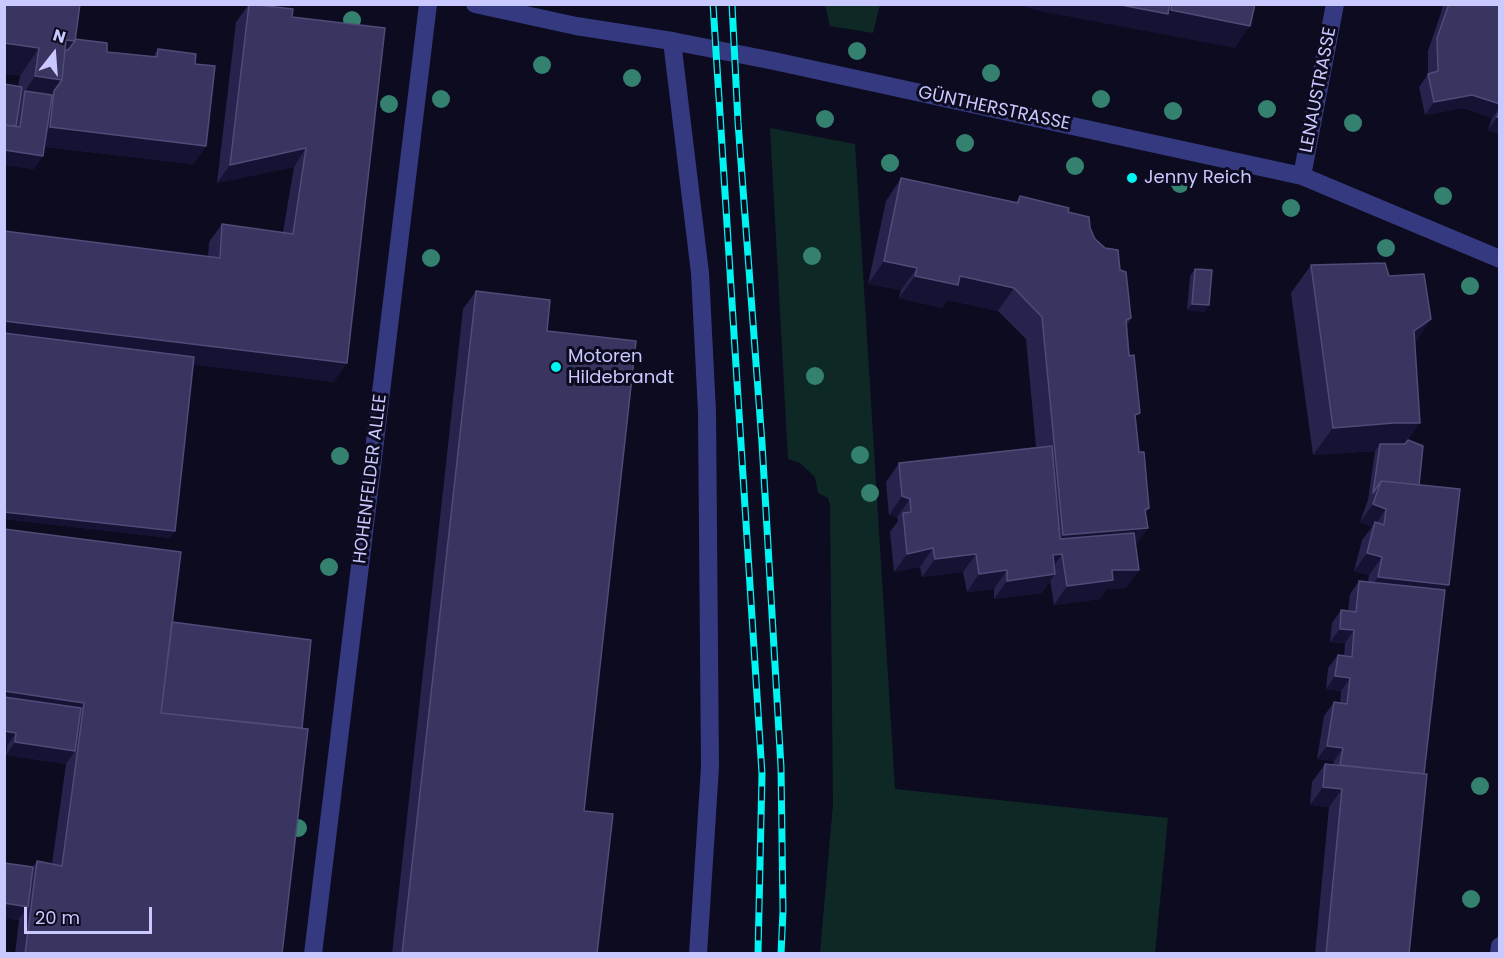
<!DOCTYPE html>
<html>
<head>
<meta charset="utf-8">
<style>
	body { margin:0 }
	#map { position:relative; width:1504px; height:958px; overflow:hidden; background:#0d0b1f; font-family:Poppins,sans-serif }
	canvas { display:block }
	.frame { position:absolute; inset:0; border:6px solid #c9c9ff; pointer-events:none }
	.north { position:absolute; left:24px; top:24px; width:60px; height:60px; -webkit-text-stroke:4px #0d0b1f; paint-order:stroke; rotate:17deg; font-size:16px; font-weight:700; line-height:24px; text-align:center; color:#c9c9ff }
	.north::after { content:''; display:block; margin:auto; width:21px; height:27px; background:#c9c9ff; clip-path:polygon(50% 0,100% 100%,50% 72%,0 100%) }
	.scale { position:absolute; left:24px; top:907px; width:128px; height:27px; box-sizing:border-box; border:3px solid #c9c9ff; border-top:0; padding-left:8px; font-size:18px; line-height:21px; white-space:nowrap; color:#c9c9ff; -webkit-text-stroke:4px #0d0b1f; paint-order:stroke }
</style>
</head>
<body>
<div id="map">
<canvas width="1504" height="958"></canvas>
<div class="frame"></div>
<div class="north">N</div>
<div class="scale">20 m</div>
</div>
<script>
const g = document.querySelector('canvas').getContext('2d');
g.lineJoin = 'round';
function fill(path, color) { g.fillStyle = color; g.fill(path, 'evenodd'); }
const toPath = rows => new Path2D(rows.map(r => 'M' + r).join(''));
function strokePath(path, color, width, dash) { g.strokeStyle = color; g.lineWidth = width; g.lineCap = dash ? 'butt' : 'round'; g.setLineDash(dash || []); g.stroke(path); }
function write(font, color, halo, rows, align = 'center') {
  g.font = font + ' Poppins,sans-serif'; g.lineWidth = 6; g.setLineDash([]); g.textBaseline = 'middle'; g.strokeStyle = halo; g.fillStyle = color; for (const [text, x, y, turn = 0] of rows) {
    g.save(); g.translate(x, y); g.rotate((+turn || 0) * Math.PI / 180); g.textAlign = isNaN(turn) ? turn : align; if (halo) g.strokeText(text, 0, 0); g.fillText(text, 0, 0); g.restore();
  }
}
const green = toPath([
	[825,5,880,5,873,33,830,26],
	[770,128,855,144,895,789,1168,818,1155,953,820,953,833,804,830,505,828,498,818,493,815,477,800,463,788,459]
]);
const lane = toPath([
	[672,41,700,273,707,412,710,767,698,954]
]);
const street = toPath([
	[475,4,576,26,672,41,774,61,1302,176,1500,259],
	[1302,176,1335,4],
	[313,954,428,4],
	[1499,954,1500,946]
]);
const rail = toPath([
	[713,4,762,774,758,954],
	[732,4,738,122,762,443,781,767,783,911,781,954]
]);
const trees = [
	[352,20],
	[857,51],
	[542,65],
	[991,73],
	[632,78],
	[441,99],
	[1101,99],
	[389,104],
	[1267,109],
	[1173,111],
	[825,119],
	[1353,123],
	[965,143],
	[890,163],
	[1075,166],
	[1180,184],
	[1443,196],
	[1291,208],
	[1386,248],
	[812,256],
	[431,258],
	[1470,286],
	[815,376],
	[860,455],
	[340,456],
	[870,493],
	[329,567],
	[1480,786],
	[298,828],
	[1471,899]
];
const wall = toPath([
	[4,4,75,39,107,52,153,57,158,49,195,64,206,146,193,164,45,147,34,169,4,165,20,76],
	[249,4,256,4,292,17,334,382,193,364,170,538,4,519,208,257,209,242,222,224,283,232,294,167,217,183,236,22],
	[1443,4,1500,4,1500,135,1488,130,1492,118,1463,108,1425,115,1419,87,1428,74,1428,51,1441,13],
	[901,178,1016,202,1020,196,1068,212,1090,228,1095,239,1120,270,1131,318,1127,325,1139,452,1149,508,1146,513,1148,528,1136,544,1126,588,1107,589,1100,599,1054,605,1050,580,1042,593,994,599,994,589,967,592,963,572,922,577,920,567,894,572,890,532,898,521,897,517,889,515,886,482,899,463,1036,447,1026,339,998,311,948,300,942,308,899,298,901,290,868,284,886,201],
	[1311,265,1389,276,1431,319,1415,342,1408,440,1445,590,1424,774,1409,954,1315,954,1329,807,1310,805,1312,782,1325,764,1333,764,1334,761,1317,759,1324,716,1334,702,1340,703,1341,691,1326,689,1328,668,1338,655,1344,656,1345,643,1330,642,1332,623,1341,610,1348,611,1350,594,1359,581,1368,582,1369,575,1354,571,1362,540,1372,527,1360,522,1368,500,1375,451,1313,455,1291,293],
	[1195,269,1205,312,1187,310,1190,276],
	[476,291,584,811,597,954,392,954,463,309],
	[4,529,172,622,302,728,282,954,15,954,19,920,18,920,4,918,4,863,33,867,37,861,52,864,66,764,6,755,7,746]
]);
const shadedWall = toPath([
	[1015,4,1116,4,1168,14,1171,10,1250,26,1235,48,1039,11],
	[66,40,75,41,58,65],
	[4,43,39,48,20,76,4,74],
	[35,76,62,80,43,108,25,91],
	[1472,95,1500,104,1500,107,1492,118,1463,108,1425,115,1434,102],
	[1497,117,1500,118,1500,135,1488,130],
	[50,127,206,146,193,164,37,146],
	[306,148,294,167,217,183,230,165],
	[4,151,43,156,34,169,4,165],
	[884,261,917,268,901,290,868,284],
	[915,276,960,276,1014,288,998,311,948,300,942,308,899,298],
	[1192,304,1209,305,1205,312,1187,310],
	[1431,319,1412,346,1414,331],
	[4,321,347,363,334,382,4,341],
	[1394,423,1420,423,1400,451,1380,444,1375,451,1313,455,1333,428],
	[902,496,910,499,897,517,889,515],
	[1373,504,1386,509,1374,527,1375,522,1372,527,1360,522],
	[1149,508,1135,529,1148,528,1132,550,1062,554,1049,573,1047,558,1063,535],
	[4,512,175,531,170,538,4,519],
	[933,548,920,567,894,572,907,554],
	[1367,553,1382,557,1369,575,1354,571],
	[976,554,963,572,922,577,935,559],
	[1007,570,994,589,967,592,979,574],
	[1112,570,1139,570,1126,588,1107,589,1100,599,1054,605,1067,586],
	[1055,574,1042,593,994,599,1007,581],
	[1378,577,1449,585,1436,603,1365,595],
	[1340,629,1354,630,1345,643,1330,642],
	[1335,676,1350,678,1341,691,1326,689],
	[4,691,84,703,71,721,4,711],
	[4,731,16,733,7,746,4,746],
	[15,742,75,751,66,764,6,755],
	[1327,746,1343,748,1334,761,1317,759],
	[1323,787,1342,789,1329,807,1310,805],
	[4,903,28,907,18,920,4,918]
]);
const building = toPath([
	[4,4,80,4,75,41,66,40,62,80,35,76,39,48,4,43,4,4],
	[249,4,293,9,292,17,385,28,347,363,4,321,4,231,220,258,222,224,293,234,306,148,230,165,249,4],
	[1116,4,1170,4,1168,14,1116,4],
	[1172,4,1255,4,1250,26,1171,10,1172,4],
	[1449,4,1500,4,1500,104,1472,95,1434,102,1428,74,1438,71,1437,38,1449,4],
	[75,39,107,43,107,52,157,57,158,49,196,54,195,64,215,66,206,146,50,127,54,91,62,80,65,50,68,50,75,41,75,39],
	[4,84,22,87,16,126,4,125,4,84],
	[25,91,52,95,43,156,5,150,4,152,4,125,20,127,25,91],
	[1500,109,1500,118,1497,117,1500,109],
	[901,178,1018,203,1020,196,1069,208,1068,212,1089,217,1090,228,1095,239,1105,248,1118,250,1120,270,1126,272,1131,318,1126,320,1129,356,1134,355,1140,413,1135,415,1139,452,1144,452,1149,508,1145,510,1148,528,1063,535,1042,317,1014,288,960,276,958,285,915,276,917,268,884,261,901,178],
	[1385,263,1389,276,1424,274,1431,319,1414,331,1420,423,1394,423,1333,428,1311,265,1385,263],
	[1195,269,1212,270,1209,305,1192,304,1195,269],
	[476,291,550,300,547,331,636,341,584,811,613,814,597,954,402,954,476,291],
	[4,333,194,357,175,531,4,512,4,333],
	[1408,440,1423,446,1419,485,1381,481,1373,493,1380,444,1405,444,1408,440],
	[1052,446,1060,539,1134,533,1139,570,1112,570,1113,580,1067,586,1062,554,1053,555,1055,574,1007,581,1007,570,979,574,976,554,935,559,933,548,907,554,903,513,911,512,910,499,902,496,899,463,1052,446],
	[1381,481,1460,489,1449,585,1378,577,1382,557,1367,553,1375,522,1384,525,1386,509,1373,504,1381,481],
	[4,529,181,552,161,713,308,729,282,954,25,954,37,861,62,866,84,703,4,691,4,529],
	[1359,581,1445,590,1424,774,1340,765,1343,748,1327,746,1334,702,1347,704,1350,678,1335,676,1338,655,1352,657,1354,630,1340,629,1341,610,1356,612,1359,581],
	[172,622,311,640,302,728,161,713,172,622],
	[4,697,81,708,75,751,15,742,16,733,4,731,4,697],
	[1325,764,1427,774,1409,954,1326,954,1342,789,1323,787,1325,764],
	[4,863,33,867,28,907,4,903,4,863]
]);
const markers = [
	[1132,178,6,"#00f4f1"],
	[556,367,6,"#00f4f1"]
];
const streetNames = [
	["LENAUSTRASSE",1319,90,-79],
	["GÜNTHERSTRASSE",994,109,12],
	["HOHENFELDER ALLEE",371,479,-83]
];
const poiNames = [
	["Jenny Reich",1144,178],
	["Motoren",568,357],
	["Hildebrandt",568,378]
];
fill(green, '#0e2925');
strokePath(lane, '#353a80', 18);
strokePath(street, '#353a80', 18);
strokePath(rail, '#00f4f1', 7);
strokePath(rail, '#0d0b1f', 4.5, [14]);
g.fillStyle = '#33816e';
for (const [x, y] of trees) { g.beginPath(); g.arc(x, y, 9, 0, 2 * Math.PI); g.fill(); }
fill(wall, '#27234d');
fill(shadedWall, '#151233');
fill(building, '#393560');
strokePath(building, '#4f4c79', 1.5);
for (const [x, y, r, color] of markers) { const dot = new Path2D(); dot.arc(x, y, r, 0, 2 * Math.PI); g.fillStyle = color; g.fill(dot); strokePath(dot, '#0d0b1f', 2); }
write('18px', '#c9c9ff', '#0d0b1f', streetNames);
write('18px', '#c9c9ff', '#0d0b1f', poiNames, 'left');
</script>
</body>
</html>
